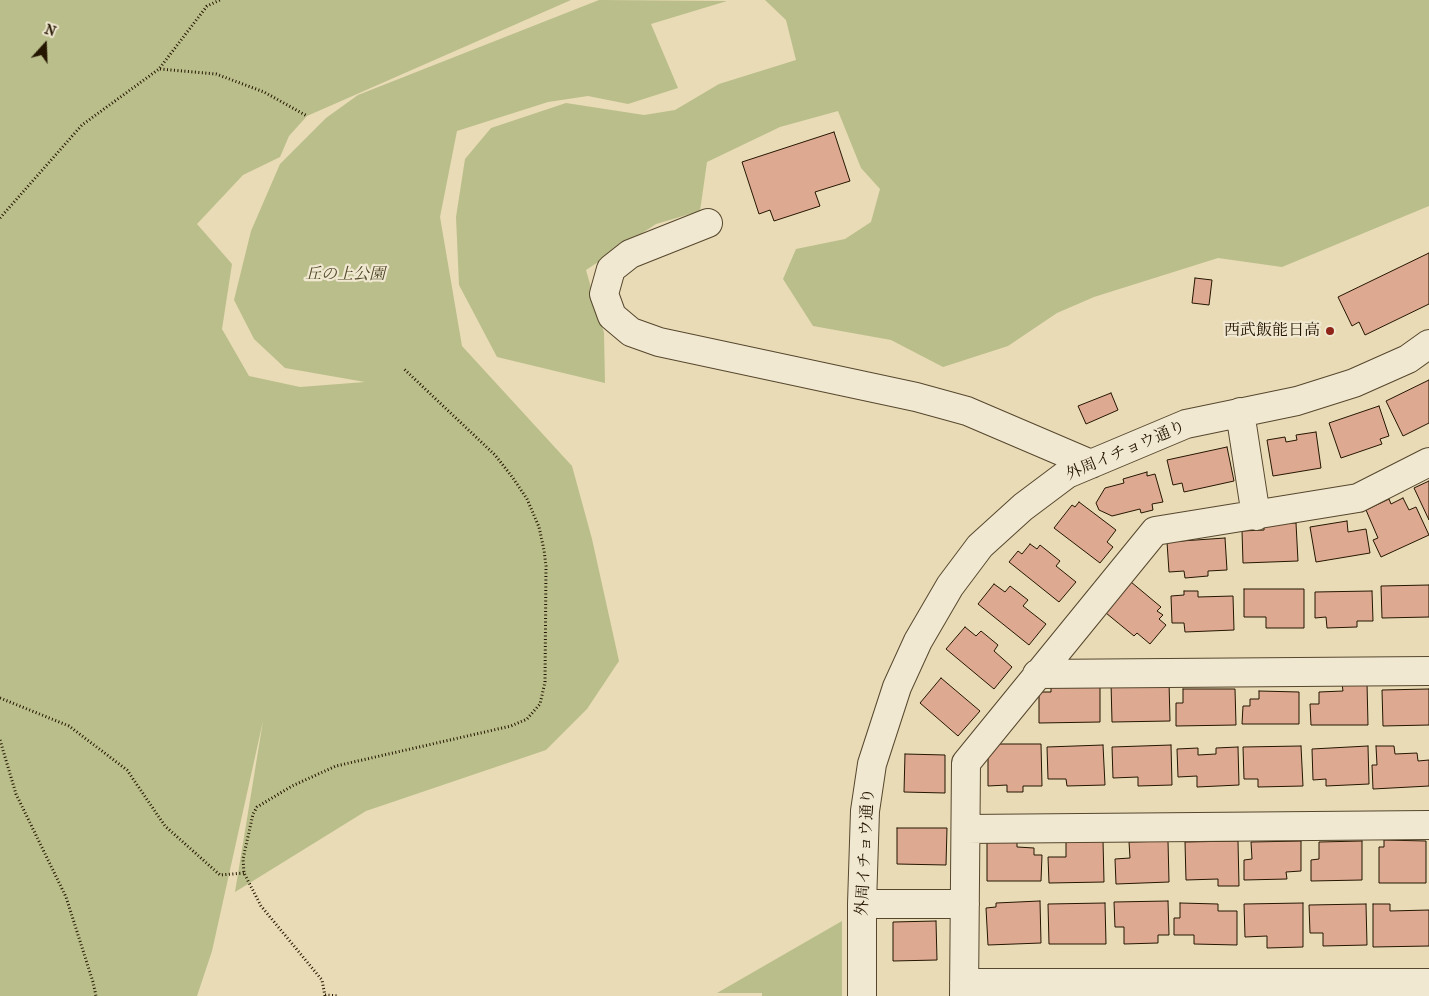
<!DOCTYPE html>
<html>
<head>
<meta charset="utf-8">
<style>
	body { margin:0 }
	#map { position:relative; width:1429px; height:996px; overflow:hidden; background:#e8dbb6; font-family:"IM FELL French Canon",serif }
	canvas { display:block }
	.north { position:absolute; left:20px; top:20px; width:50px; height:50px; -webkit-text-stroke:4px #f0e8d0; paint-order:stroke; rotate:20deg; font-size:14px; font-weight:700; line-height:20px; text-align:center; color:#251601 }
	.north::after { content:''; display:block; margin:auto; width:18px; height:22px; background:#251601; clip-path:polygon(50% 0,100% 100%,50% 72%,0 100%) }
</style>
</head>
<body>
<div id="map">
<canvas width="1429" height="996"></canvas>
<div class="north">N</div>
</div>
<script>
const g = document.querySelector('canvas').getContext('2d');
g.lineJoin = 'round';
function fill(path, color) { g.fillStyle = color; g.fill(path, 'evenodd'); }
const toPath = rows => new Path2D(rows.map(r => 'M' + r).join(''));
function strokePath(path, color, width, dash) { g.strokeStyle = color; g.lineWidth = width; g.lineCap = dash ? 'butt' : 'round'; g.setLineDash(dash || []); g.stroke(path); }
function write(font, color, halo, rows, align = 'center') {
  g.font = font + ' "IM FELL French Canon","Noto Serif JP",serif'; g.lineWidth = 4.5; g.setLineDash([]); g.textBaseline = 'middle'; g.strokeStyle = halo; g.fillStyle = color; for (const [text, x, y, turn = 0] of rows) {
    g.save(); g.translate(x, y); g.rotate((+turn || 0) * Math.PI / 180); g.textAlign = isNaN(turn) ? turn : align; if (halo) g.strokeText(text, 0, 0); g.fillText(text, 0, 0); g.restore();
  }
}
const green = toPath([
	[0,0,571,0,307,116,289,136,280,157,243,175,197,224,232,264,222,329,249,376,300,387,365,382,285,368,254,339,234,300,251,231,280,164,326,118,358,95,599,0,727,1,651,24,678,88,628,104,588,96,548,102,457,131,440,217,462,346,572,466,592,539,619,661,587,709,546,750,366,811,235,892,263,721,212,951,197,996,0,996],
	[765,0,1429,0,1429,206,1282,267,1218,258,1094,297,1057,313,1008,346,943,367,891,340,813,326,783,279,796,249,845,239,871,222,880,189,861,168,838,111,780,127,707,162,700,211,656,224,586,270,604,333,605,383,497,357,459,285,456,217,465,159,491,128,566,103,644,115,675,110,719,84,796,60,786,20],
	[842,921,842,996,762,996,762,993,717,993]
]);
const building = toPath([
	[834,132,850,181,815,192,820,206,774,221,770,210,759,214,742,162,834,132],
	[1429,253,1429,304,1365,335,1359,322,1352,326,1338,297,1429,253],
	[1195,278,1212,280,1209,305,1192,303,1195,278],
	[1429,380,1429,423,1403,436,1386,401,1429,380],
	[1111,393,1118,410,1086,424,1078,406,1111,393],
	[1379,406,1389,436,1380,439,1382,444,1341,458,1329,423,1379,406],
	[1316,432,1321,468,1273,476,1267,440,1285,437,1286,442,1297,440,1296,435,1316,432],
	[1227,447,1234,481,1184,492,1182,483,1173,485,1167,460,1227,447],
	[1147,472,1147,476,1155,474,1163,502,1152,504,1153,510,1141,513,1140,509,1112,516,1099,510,1096,503,1105,488,1124,483,1123,479,1147,472],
	[1429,481,1429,520,1414,488,1429,481],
	[1403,498,1409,510,1416,507,1429,535,1381,557,1373,540,1378,538,1366,510,1389,499,1391,504,1403,498],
	[1079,502,1116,530,1107,542,1113,547,1100,563,1054,528,1072,505,1075,507,1079,502],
	[1347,521,1348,532,1366,529,1370,553,1316,562,1310,527,1347,521],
	[1296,523,1298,561,1243,563,1242,531,1264,530,1264,524,1296,523],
	[1225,538,1227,570,1208,571,1208,576,1185,578,1184,571,1169,572,1167,542,1225,538],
	[1030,544,1037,549,1040,545,1060,561,1056,566,1076,582,1059,602,1009,562,1018,551,1022,554,1030,544],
	[1131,582,1161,607,1157,611,1163,615,1159,619,1166,625,1150,644,1137,633,1134,636,1106,613,1131,582],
	[994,584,1005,592,1010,586,1028,600,1023,606,1046,624,1029,645,978,604,994,584],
	[1429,585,1429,617,1382,618,1381,586,1429,585],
	[1244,589,1304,589,1304,628,1266,628,1266,617,1244,617,1244,589],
	[1184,591,1198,591,1198,597,1233,596,1234,630,1185,632,1184,623,1172,623,1171,596,1184,595,1184,591],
	[1372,591,1373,621,1357,621,1357,627,1327,628,1326,617,1315,618,1315,592,1372,591],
	[965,627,976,636,981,631,998,645,994,651,1012,667,994,689,946,649,965,627],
	[941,678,980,711,958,736,920,703,941,678],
	[1169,682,1170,721,1112,722,1111,683,1169,682],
	[1100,683,1100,722,1039,723,1039,692,1051,692,1051,685,1100,683],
	[1367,683,1368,725,1311,725,1310,704,1319,704,1319,692,1343,691,1342,684,1367,683],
	[1183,689,1235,689,1236,725,1176,726,1176,703,1183,703,1183,689],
	[1429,689,1429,725,1383,726,1382,690,1429,689],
	[1259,691,1299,692,1299,724,1242,724,1243,706,1250,706,1250,699,1259,699,1259,691],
	[998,744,1041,744,1042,786,1023,786,1023,792,1007,792,1007,785,988,786,988,755,998,744],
	[1103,745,1105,785,1067,786,1066,779,1048,779,1047,747,1103,745],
	[1171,745,1172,785,1138,786,1138,777,1113,778,1112,747,1171,745],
	[1301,746,1303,786,1258,787,1258,779,1244,779,1243,747,1301,746],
	[1368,746,1369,784,1326,786,1326,779,1313,780,1312,749,1368,746],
	[1376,746,1394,746,1395,754,1417,753,1418,761,1429,760,1429,786,1373,789,1372,765,1377,765,1376,746],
	[1238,747,1239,785,1197,787,1197,776,1178,777,1177,749,1198,748,1198,755,1216,754,1216,748,1238,747],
	[905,754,945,755,945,793,904,792,905,754],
	[897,828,947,828,946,865,897,864,897,828],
	[1103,840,1104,882,1049,883,1048,857,1066,857,1066,841,1103,840],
	[1384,840,1426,841,1426,883,1379,883,1379,847,1384,847,1384,840],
	[987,841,1017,841,1017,847,1034,848,1034,855,1042,855,1041,881,987,881,987,841],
	[1168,841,1169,882,1116,884,1115,859,1130,858,1129,842,1168,841],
	[1238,841,1239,886,1218,886,1218,879,1186,880,1185,842,1238,841],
	[1301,841,1301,871,1286,872,1287,879,1244,880,1244,860,1252,859,1251,842,1301,841],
	[1362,841,1362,880,1311,881,1311,860,1319,859,1319,842,1362,841],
	[1040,901,1041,943,988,945,986,908,996,907,996,903,1040,901],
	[1168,901,1169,935,1158,935,1158,943,1124,944,1124,927,1115,927,1114,902,1168,901],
	[1105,903,1106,944,1049,944,1048,904,1105,903],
	[1180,903,1218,904,1218,911,1237,911,1237,945,1194,944,1194,935,1174,935,1174,918,1180,918,1180,903],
	[1303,903,1303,947,1267,948,1267,936,1245,937,1244,904,1303,903],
	[1366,904,1367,945,1323,946,1323,933,1310,933,1309,905,1366,904],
	[1373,904,1390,904,1390,911,1429,910,1429,946,1373,947,1373,904],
	[936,921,937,960,893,961,893,922,936,921]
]);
const path = toPath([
	[160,69,216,74,264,92,307,116],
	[0,218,82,125,159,69,207,6,220,0],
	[0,698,69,726,127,770,165,826,220,875,244,873],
	[0,740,16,794,66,897,93,982,96,996],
	[325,995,339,996],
	[325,996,322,980,261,906,244,873,243,859,253,814,257,807,292,786,336,766,511,726,527,719,540,704,545,682,546,566,544,550,539,527,527,499,513,478,495,455,403,368]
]);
const minor = toPath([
	[708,223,630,254,611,269,604,294,612,316,631,332,659,342,916,397,967,411,1091,464],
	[1240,412,1256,516],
	[1037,674,1429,671],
	[966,829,1429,825],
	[862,904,965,904],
	[964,983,1429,983],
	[862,996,862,904,865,811,872,764,897,687,918,641,950,586,980,546,1023,507,1067,474,1186,424,1297,401,1354,383,1408,359,1429,344],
	[964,996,966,763,1155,531,1358,498,1429,462]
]);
const markers = [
	[1330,331,5,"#8f2418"]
];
const parkNames = [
	["丘の上公園",345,275]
];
const poiNames = [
	["西武飯能日高",1320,331]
];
const streetNames = [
	["外周イチョウ通り",1126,451,-23],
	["外周イチョウ通り",866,852,-87]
];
fill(green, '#babe8b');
fill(building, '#dea991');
strokePath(building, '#251601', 1);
strokePath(minor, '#56472e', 30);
strokePath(path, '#251601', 3, [1, 2.5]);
strokePath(minor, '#f0e8d0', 28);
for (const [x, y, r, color] of markers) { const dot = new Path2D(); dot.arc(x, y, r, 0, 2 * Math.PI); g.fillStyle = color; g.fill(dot); strokePath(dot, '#f0e8d0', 2); }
write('italic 16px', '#52482a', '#f0e8d0', parkNames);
write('16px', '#251601', '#f0e8d0', poiNames, 'right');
write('16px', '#251601', '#f0e8d0', streetNames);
</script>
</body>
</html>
